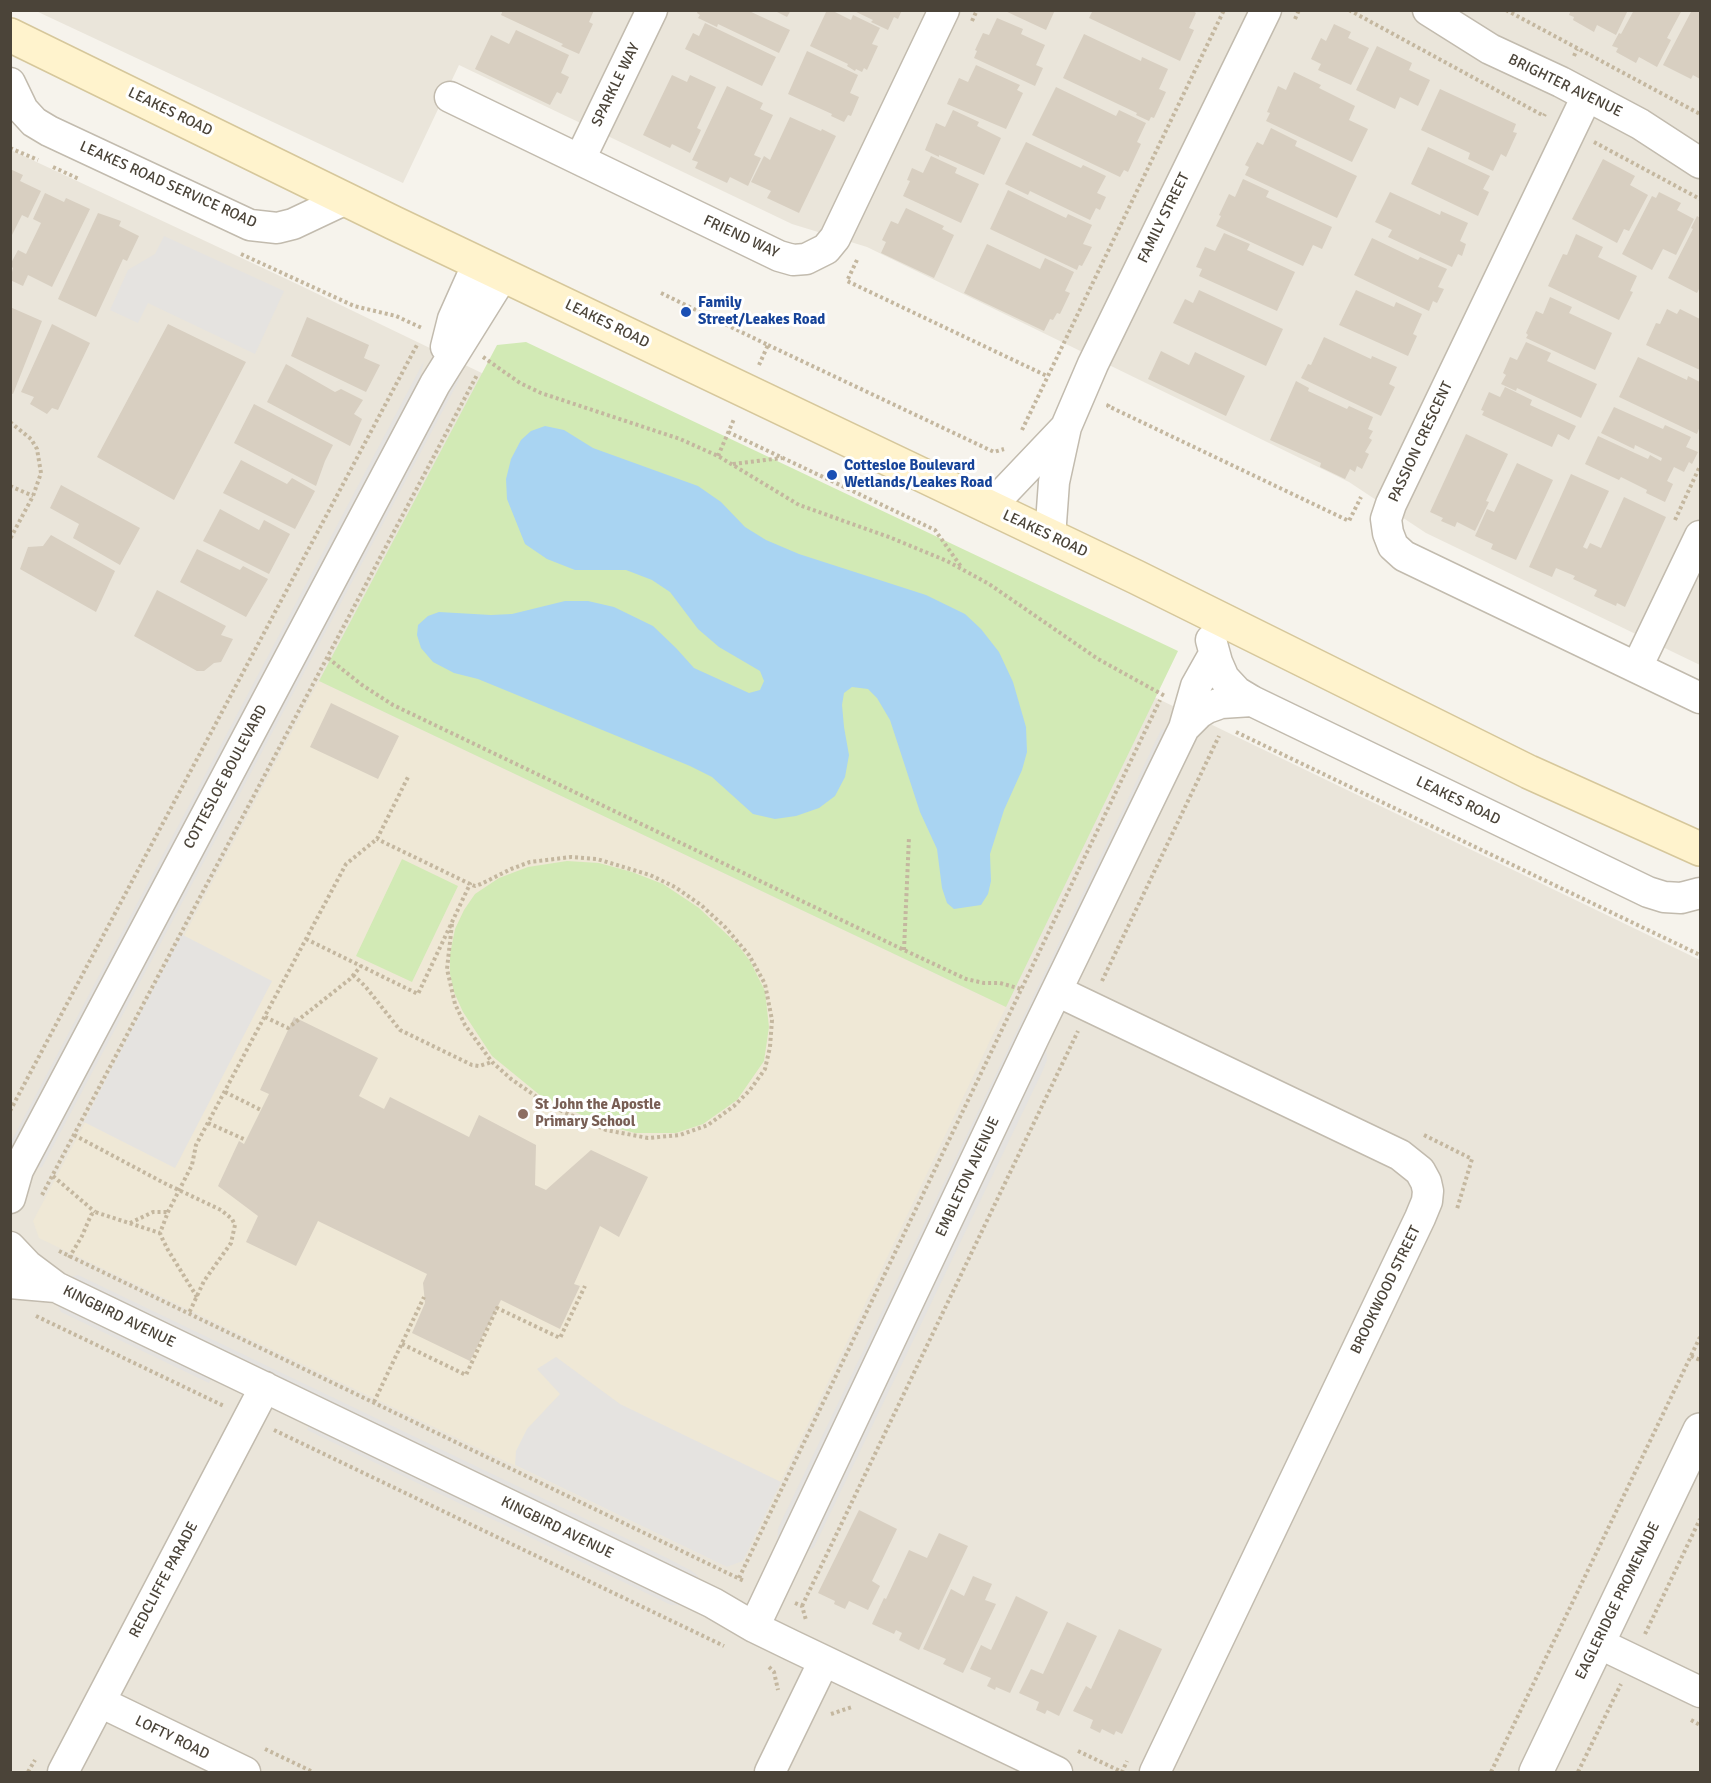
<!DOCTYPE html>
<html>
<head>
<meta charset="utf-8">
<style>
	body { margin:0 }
	#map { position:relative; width:1711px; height:1783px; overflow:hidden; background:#f6f3ec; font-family:Signika,sans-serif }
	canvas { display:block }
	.frame { position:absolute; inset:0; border:12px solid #4b4439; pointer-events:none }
</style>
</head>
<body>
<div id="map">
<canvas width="1711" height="1783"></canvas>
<div class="frame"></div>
</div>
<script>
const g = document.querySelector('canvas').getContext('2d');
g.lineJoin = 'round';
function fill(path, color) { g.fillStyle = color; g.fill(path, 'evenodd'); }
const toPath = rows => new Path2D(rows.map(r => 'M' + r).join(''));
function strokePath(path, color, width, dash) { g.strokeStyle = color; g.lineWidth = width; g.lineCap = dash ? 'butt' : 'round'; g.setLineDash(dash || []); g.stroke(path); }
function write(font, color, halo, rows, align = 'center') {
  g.font = font + ' Signika,sans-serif'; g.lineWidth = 6; g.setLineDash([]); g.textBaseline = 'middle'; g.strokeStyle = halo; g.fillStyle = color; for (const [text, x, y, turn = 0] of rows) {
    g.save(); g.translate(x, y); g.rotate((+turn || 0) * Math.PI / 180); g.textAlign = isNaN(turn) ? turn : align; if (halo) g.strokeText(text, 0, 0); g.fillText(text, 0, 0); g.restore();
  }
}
const residential = toPath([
	[36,11,1700,11,1700,665,1426,533,1349,482,867,247,792,224,459,65,403,183],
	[11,150,297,284,1700,960,1700,1772,11,1772]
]);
const education = toPath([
	[319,681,1006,1007,743,1561,727,1567,39,1238,33,1221]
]);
const green = toPath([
	[526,342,1178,651,1006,1007,319,681,497,345],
	[402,859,458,886,412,982,356,956],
	[567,861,599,863,632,872,663,884,699,908,737,944,750,961,765,991,769,1027,764,1061,737,1100,703,1124,676,1133,635,1133,603,1125,541,1096,492,1056,463,1012,454,992,450,974,450,954,455,929,464,910,475,894,499,878,528,867]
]);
const parking = toPath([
	[164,236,284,291,255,354,148,303,138,323,110,310,128,270,155,254],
	[424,361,416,393,11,1158,11,1142],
	[459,365,459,380,42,1167,33,1169],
	[1171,727,777,1543,778,1529,782,1520,1161,730],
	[181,934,272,981,175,1168,84,1122],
	[1046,1046,1047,1060,1043,1070,814,1547,800,1557],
	[78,1275,667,1558,690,1570,697,1575,702,1584,65,1278],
	[55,1300,212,1376,209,1383,61,1312],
	[556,1357,620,1404,781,1482,743,1561,727,1567,515,1465,516,1451,527,1429,560,1394,537,1369],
	[310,1422,693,1606,671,1605,307,1430]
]);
const water = toPath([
	[545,426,564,430,593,448,698,486,721,502,745,527,766,540,799,554,926,595,965,614,981,629,999,652,1013,682,1026,727,1027,752,1022,770,1004,810,990,854,991,881,988,894,981,905,954,909,947,903,942,888,937,849,920,812,890,720,877,698,868,689,852,687,844,693,842,705,844,727,849,755,845,777,835,796,819,808,796,816,775,819,753,814,712,777,690,766,478,679,454,673,433,662,421,648,417,635,418,625,428,616,439,612,491,615,512,614,565,601,588,601,614,607,653,626,676,648,694,668,749,693,760,690,764,681,760,671,719,647,698,629,670,592,652,580,626,570,575,570,547,559,525,544,507,499,506,479,511,459,521,440,531,431]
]);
const building = toPath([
	[503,10,594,10,589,22,593,24,579,54,561,46,563,44,501,15],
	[698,10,747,10,790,30,779,53,718,24,717,27,698,18,700,15,697,13],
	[773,10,791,10,787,17],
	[827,10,831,10,851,20,853,15,880,28,872,44,878,46,867,70,864,68,862,72,856,69,855,71,847,66,848,64,810,46],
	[852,10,902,10,898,19,894,17,888,30,871,22,873,20],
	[1003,10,1055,10,1046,30],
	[1093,10,1191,10,1196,13,1189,28,1194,30,1180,61,1089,18],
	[1571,10,1628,10,1616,35,1597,25,1594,32,1573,20,1574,17,1569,15],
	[1634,10,1682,10,1667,38,1671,40,1657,67,1639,57,1636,63,1616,52,1618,48,1612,46,1619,33,1621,34],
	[1692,10,1700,10,1700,79,1693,75,1691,79,1663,65],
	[997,18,1023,29,1021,34,1045,45,1036,65,1043,68,1035,86,974,58,977,51,975,50,983,33,989,35],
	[705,23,776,57,762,86,685,49,693,33,699,36],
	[1334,24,1351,32,1348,38,1369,48,1351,85,1318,70,1321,64,1311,59,1321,38,1326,41],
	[516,30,569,55,561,73,569,77,561,94,557,92,550,105,475,69,491,35,509,44],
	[1084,34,1141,61,1142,57,1168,69,1159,89,1166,92,1154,118,1151,117,1149,121,1136,115,1137,113,1063,78],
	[1377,46,1412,63,1409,70,1430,80,1418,106,1400,97,1395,109,1356,90],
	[807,51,858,75,850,93,859,97,851,116,848,115,844,122,831,116,832,114,788,94],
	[976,65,1020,85,1017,90,1023,93,1006,129,947,104,959,78,968,82],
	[1294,72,1321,85,1319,88,1355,106,1349,120,1368,129,1352,162,1266,121,1270,113,1267,112,1278,86,1286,90],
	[672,75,687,82,690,75,716,87,697,128,701,130,690,153,672,144,670,148,643,135],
	[727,86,763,103,760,109,773,115,754,155,761,158,748,186,730,177,727,183,695,168,698,162,692,160],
	[1056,87,1116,116,1119,110,1146,123,1137,142,1141,144,1128,172,1124,170,1120,177,1032,135],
	[1440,89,1516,124,1513,132,1517,133,1506,157,1501,154,1493,171,1468,159,1470,153,1421,130],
	[953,110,979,122,977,126,1001,138,984,175,939,155,939,157,925,150,936,123,945,127],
	[790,117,821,131,822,129,836,136,799,213,767,198,771,191,751,182,764,156,770,160],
	[1271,128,1297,141,1295,146,1357,176,1337,218,1245,175,1249,167,1245,165,1257,142,1263,145],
	[1026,142,1081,168,1083,165,1106,176,1097,193,1106,197,1100,210,1096,208,1090,220,1030,191,1028,195,1005,184],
	[1428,147,1490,176,1483,189,1489,192,1478,216,1411,184],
	[931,156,957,168,955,173,979,184,961,223,903,196,910,181,907,180,912,168,923,173],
	[1603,159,1635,176,1630,185,1648,195,1629,231,1624,229,1617,243,1572,219],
	[10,169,23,175,20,181,41,191,28,218,22,215,10,239],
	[1243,179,1269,191,1266,197,1332,227,1322,249,1313,245,1303,266,1216,226,1221,216,1219,215,1229,194,1235,197],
	[1008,190,1066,218,1068,214,1092,225,1083,244,1092,247,1082,266,1079,265,1077,270,990,229],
	[1390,192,1440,215,1441,211,1468,223,1460,241,1466,244,1462,256,1458,254,1452,267,1388,237,1392,230,1375,222],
	[1659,192,1681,203,1677,210,1694,219,1676,255,1663,249,1652,270,1622,254,1652,196,1656,198],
	[45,193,64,202,66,198,90,209,52,287,28,275,23,286,10,280,13,268,10,265,18,250,26,254,41,223,33,219],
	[906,208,944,226,942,229,954,235,934,278,881,253,886,242,882,240,891,221,898,224],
	[98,213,121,221,119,226,139,236,127,261,123,259,96,317,58,299],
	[1697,216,1700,218,1700,287,1697,293,1668,278,1693,229,1691,228],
	[1224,233,1250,244,1247,250,1295,272,1277,311,1199,276,1202,269,1196,267,1205,247,1215,251],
	[1576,234,1603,247,1598,257,1637,276,1630,291,1633,292,1619,320,1548,286,1563,254,1567,255],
	[1372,238,1418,260,1420,257,1447,269,1438,287,1444,289,1437,303,1433,301,1429,311,1354,275],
	[987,244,1040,269,1045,258,1074,272,1065,291,1070,293,1060,314,1057,313,1053,320,1050,319,1044,331,964,293],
	[1199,290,1283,329,1266,366,1173,323,1185,299,1193,303],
	[1356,290,1394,307,1396,302,1422,314,1413,334,1417,336,1408,356,1339,325],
	[1550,297,1572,307,1569,313,1612,333,1595,370,1526,338,1528,335,1526,333,1536,311,1543,314],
	[10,307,42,321,13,394,10,393],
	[1667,309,1677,314,1680,309,1700,319,1700,370,1646,345,1656,323,1660,324],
	[307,317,369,345,364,358,380,365,366,392,291,356],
	[52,324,90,343,58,410,52,408,47,414,30,404,34,397,21,392],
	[168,324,246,362,174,500,97,457],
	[1324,337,1371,359,1372,356,1397,367,1389,384,1395,387,1381,416,1301,378,1308,364,1311,365],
	[1526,342,1551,353,1547,361,1597,384,1581,418,1517,388,1516,391,1501,384,1506,375,1503,373,1510,357,1517,360],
	[1161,351,1189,365,1195,352,1245,376,1226,416,1148,379],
	[1638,357,1687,380,1688,376,1700,382,1700,426,1697,434,1619,397],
	[286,364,335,392,341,389,363,400,354,414,362,419,350,446,267,402],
	[1296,381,1309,388,1308,391,1347,409,1349,406,1373,417,1368,429,1373,431,1369,438,1372,440,1365,452,1369,454,1362,469,1357,466,1355,472,1350,469,1345,479,1320,467,1321,463,1270,440],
	[1505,387,1532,400,1530,405,1576,426,1569,440,1558,434,1552,447,1482,415,1484,411,1481,410,1489,392,1500,397],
	[254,404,333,445,325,461,316,486,234,443],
	[1614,407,1663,429,1665,425,1691,437,1686,447,1698,452,1692,464,1689,462,1684,472,1674,467,1667,481,1673,484,1665,502,1646,493,1647,490,1621,477,1619,480,1585,464,1598,436,1648,459,1650,455,1661,461,1662,458,1635,445,1634,449,1601,433],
	[1466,434,1508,454,1486,501,1489,502,1475,531,1457,522,1455,527,1441,521,1443,518,1430,512],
	[241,460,287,484,292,478,315,491,295,529,223,493],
	[1517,463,1553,480,1516,560,1491,549,1493,544,1475,536,1487,509,1494,512],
	[1571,474,1609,491,1583,547,1587,549,1590,543,1601,548,1624,497,1666,517,1625,607,1617,603,1616,606,1594,596,1597,590,1573,579,1575,576,1556,568,1552,577,1529,567],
	[61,485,140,528,120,565,73,538,79,524,50,508],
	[220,509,259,530,264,520,290,534,269,574,203,541],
	[51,535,115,571,96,612,20,569,28,547,43,546],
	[197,549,240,570,243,566,268,579,246,617,180,582],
	[157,590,226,626,221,635,233,639,221,662,214,663,204,671,197,671,134,636],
	[331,703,399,736,378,779,310,747],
	[294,1017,378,1058,359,1096,384,1109,390,1097,469,1137,479,1115,536,1145,535,1185,546,1190,591,1150,648,1177,619,1237,600,1226,574,1284,580,1286,560,1329,501,1300,470,1361,412,1333,425,1303,423,1283,427,1274,318,1221,296,1266,246,1242,258,1216,218,1186,239,1141,244,1144,269,1094,260,1090],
	[859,1510,897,1529,872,1581,880,1586,868,1610,849,1601,845,1609,834,1604,835,1601,818,1593],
	[939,1533,968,1546,919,1650,899,1640,902,1633,896,1630,894,1634,872,1624,884,1598,886,1599,909,1550,927,1558],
	[973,1576,992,1584,985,1600,996,1604,963,1673,943,1664,946,1659,923,1649,951,1589,964,1596],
	[1016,1596,1048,1612,1010,1693,996,1687,995,1690,987,1686,991,1678,970,1669,981,1645,991,1650],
	[1067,1622,1097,1636,1059,1716,1047,1710,1045,1714,1036,1710,1039,1702,1019,1693,1031,1669,1043,1674],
	[1119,1629,1162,1649,1122,1734,1116,1731,1114,1735,1102,1729,1100,1733,1090,1728,1093,1720,1073,1711,1086,1686,1091,1689]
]);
const path = toPath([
	[1349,10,1544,116,1545,114],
	[1506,10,1700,114],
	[1295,19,1299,10],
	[972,21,977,10],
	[1574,56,1577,49],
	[1594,142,1700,199],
	[10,148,38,160],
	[53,167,79,179],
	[241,254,354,306,396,316,422,328],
	[857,260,847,281,1047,376],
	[661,293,768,345,759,365],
	[768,345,994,452,1004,449],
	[483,357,520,383,541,393,680,439,718,456,799,505,889,537,947,561,989,584,1098,659,1165,696],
	[1109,404,1108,406,1349,521,1361,497],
	[10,422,31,439,37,449,41,473,33,496,10,539],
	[1022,430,1224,10],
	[728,432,935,530,962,568],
	[718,456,734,419],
	[733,464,782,458],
	[10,486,33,496],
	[1675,520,1700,466],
	[328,658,362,685,393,705,904,950,966,979,984,983,1000,983,1021,989],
	[1236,732,1700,955],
	[452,924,447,969,455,1004,465,1025,492,1062,511,1079,550,1106,606,1130,648,1138,680,1135,708,1125,734,1106,750,1090,765,1069,770,1047,772,1020,765,984,749,955,725,927,701,905,675,887,650,875,597,859,571,857,530,862,511,869,481,884,475,886,470,884],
	[306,939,418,994,470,884,377,839],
	[904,950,909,837],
	[353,975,365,986,400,1030,472,1065,479,1066,492,1062],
	[1102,981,1219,736],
	[265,1017,288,1028,350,979,361,966],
	[225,1092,261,1110],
	[10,1111,418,343],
	[208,1123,246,1140],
	[74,1135,164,1183,221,1210,232,1219,235,1225,231,1243,204,1281,189,1313],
	[1424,1135,1472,1159,1457,1209],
	[53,1176,95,1212],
	[42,1195,477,375],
	[130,1223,153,1212,168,1212],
	[59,1251,744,1581],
	[69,1258,82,1236,91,1215,95,1212,160,1233],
	[197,1297,168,1250,162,1238,160,1233,168,1212,192,1165,196,1145,346,864,377,839,409,775],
	[36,1316,224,1406],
	[402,1344,466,1375,497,1308,560,1338,585,1286],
	[1691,1356,1700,1360],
	[374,1402,424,1297],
	[274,1430,724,1646],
	[739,1578,1160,700],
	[795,1603,802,1606,806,1620],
	[802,1606,1078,1031],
	[1645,1634,1700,1519],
	[769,1667,774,1672,778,1690],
	[831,1714,852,1707],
	[1691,1720,1700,1725],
	[265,1749,313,1772],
	[1078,1751,1122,1772,1127,1761],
	[28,1772,35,1760],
	[1491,1772,1700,1337],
	[1578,1772,1621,1684]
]);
const minor = toPath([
	[1428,10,1490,49,1561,82,1640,124,1700,163],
	[10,83,23,110,34,122,49,131,250,225,277,228,293,224,346,199],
	[1587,96,1391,504,1386,519,1388,533,1393,546,1404,556,1700,698],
	[450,97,779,256,793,260,806,259,826,249,835,238,944,10],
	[580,159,652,10],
	[446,347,453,319,478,263],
	[989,508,1066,427],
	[1050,537,1054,482,1066,427,1093,364,1266,10],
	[1211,640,1217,662,1224,678,1237,692,1252,701,1648,892,1664,897,1681,898,1700,893],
	[1637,667,1700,536],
	[1184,728,1199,713,1207,708,1221,703,1252,701],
	[1057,991,1400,1155,1420,1171,1426,1182,1428,1191,1427,1201,1420,1218,1155,1772],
	[10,1198,18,1170,435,384,503,275],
	[10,1247,28,1266,56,1287,713,1603,754,1627,791,1645,1057,1772],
	[10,1283,56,1287],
	[754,1627,1034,1037,1184,728,1196,686,1214,654],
	[1598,1643,1700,1692],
	[100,1702,245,1772],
	[63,1772,265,1387],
	[770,1772,824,1661]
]);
const tertiary = toPath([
	[1536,1772,1700,1430]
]);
const secondary = toPath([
	[10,35,394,223,1136,577,1529,772,1700,849]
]);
const markers = [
	[686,312,6,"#1a4fb4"],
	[832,475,6,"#1a4fb4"],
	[523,1114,6,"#8d6e63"]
];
const streetNames = [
	["SPARKLE WAY",616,85,-64],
	["BRIGHTER AVENUE",1565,86,26],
	["LEAKES ROAD",170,112,26],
	["LEAKES ROAD SERVICE ROAD",168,185,24],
	["FAMILY STREET",1164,218,-64],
	["FRIEND WAY",741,237,25],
	["LEAKES ROAD",607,324,26],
	["PASSION CRESCENT",1421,442,-65],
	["LEAKES ROAD",1045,534,25],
	["COTTESLOE BOULEVARD",226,777,-62],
	["LEAKES ROAD",1458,801,26],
	["EMBLETON AVENUE",968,1177,-65],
	["BROOKWOOD STREET",1386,1290,-64],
	["KINGBIRD AVENUE",119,1317,26],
	["KINGBIRD AVENUE",557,1528,26],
	["REDCLIFFE PARADE",164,1580,-62],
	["EAGLERIDGE PROMENADE",1618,1601,-64],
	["LOFTY ROAD",172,1738,26]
];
const transitNames = [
	["Family",698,303],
	["Street/Leakes Road",698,320],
	["Cottesloe Boulevard",844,466],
	["Wetlands/Leakes Road",844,483]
];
const educationNames = [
	["St John the Apostle",535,1105],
	["Primary School",535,1122]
];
fill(residential, '#eae5da');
fill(education, '#efe8d6');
fill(green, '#d2eab5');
fill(parking, '#e5e3e0');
fill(water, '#a9d4f2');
fill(building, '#d8cfc1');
strokePath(minor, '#c2bbae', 33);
strokePath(tertiary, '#c2bbae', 36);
strokePath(secondary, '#d6c79b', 36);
strokePath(path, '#c4b79f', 4, [3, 3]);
strokePath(minor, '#fff', 30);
strokePath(tertiary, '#fff', 33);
strokePath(secondary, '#fff3cd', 33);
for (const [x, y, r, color] of markers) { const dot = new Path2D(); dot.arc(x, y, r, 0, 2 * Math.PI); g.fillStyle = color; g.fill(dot); strokePath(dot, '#fff', 2); }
write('15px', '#4b4439', '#fff', streetNames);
write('bold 15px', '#164399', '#fff', transitNames, 'left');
write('bold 15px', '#785e54', '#fff', educationNames, 'left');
</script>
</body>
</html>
